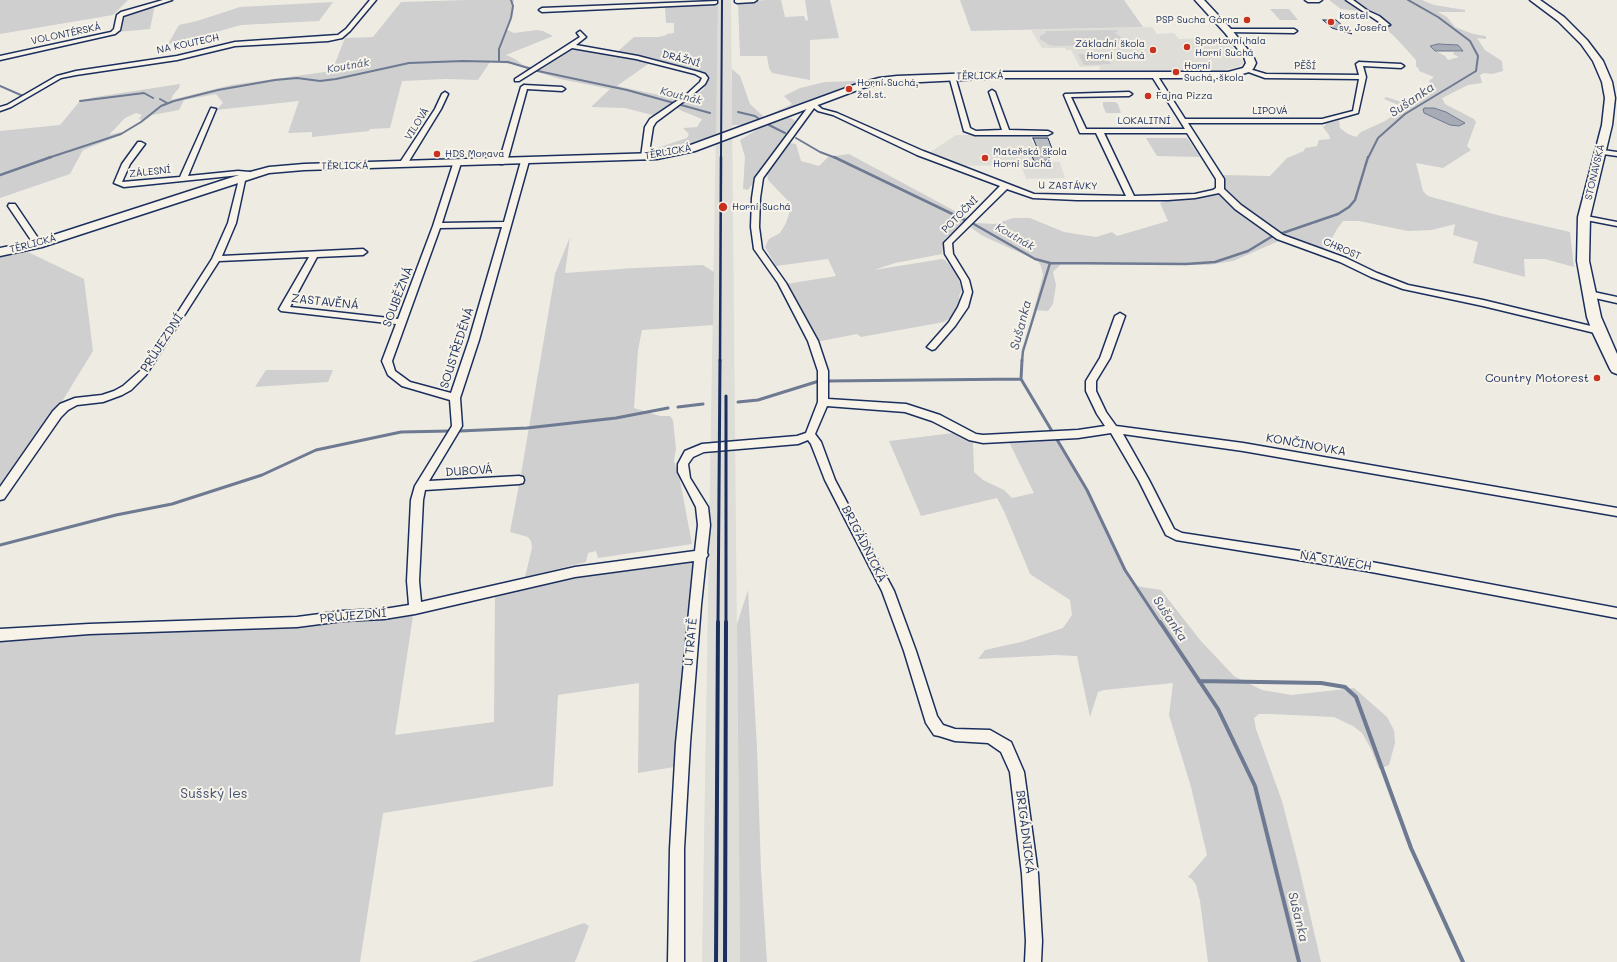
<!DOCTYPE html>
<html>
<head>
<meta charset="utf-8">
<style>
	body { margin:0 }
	canvas { display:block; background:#eeebe2 }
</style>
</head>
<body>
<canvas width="1617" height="962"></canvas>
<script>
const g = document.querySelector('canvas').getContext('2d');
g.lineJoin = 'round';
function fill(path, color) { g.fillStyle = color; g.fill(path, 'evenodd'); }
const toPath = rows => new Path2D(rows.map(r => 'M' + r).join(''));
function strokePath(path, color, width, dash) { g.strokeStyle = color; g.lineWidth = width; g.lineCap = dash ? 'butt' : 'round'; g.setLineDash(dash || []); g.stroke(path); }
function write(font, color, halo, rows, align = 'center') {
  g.font = font + ' Mali,sans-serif'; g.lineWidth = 4; g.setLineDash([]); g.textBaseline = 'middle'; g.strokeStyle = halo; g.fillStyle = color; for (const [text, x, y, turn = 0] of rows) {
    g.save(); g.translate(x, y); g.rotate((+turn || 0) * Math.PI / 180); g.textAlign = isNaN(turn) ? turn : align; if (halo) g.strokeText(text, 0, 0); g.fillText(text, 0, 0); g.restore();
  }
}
const built = toPath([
	[718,0,731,0,740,962,702,962],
	[1152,27,1157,34,1174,33,1179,39,1224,37,1244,63,1238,67,1224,70,1101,73,1099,66,1080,67,1071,50,1066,50,1065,48,1042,48,1031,30],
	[1029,134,1036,150,1030,151,1034,161,1060,162,1065,178,1026,179,1021,165,956,166,930,155,929,153,956,135]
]);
const green = toPath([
	[0,0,128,0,113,15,0,34],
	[467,0,514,0,511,12,511,18,507,30,514,33,537,30,543,31,553,36,506,55,515,59,523,65,538,69,571,48,577,48,619,54,651,62,617,86,673,98,683,96,696,95,703,90,710,77,703,72,674,64,669,65,617,52,634,37,658,37,667,35,666,34,674,33,674,23,666,23,665,7,718,3,716,137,692,146,657,154,649,153,651,150,687,138,689,134,683,128,697,127,702,119,682,111,672,105,656,116,625,108,591,107,610,89,560,79,512,64,490,62,478,80,446,79,402,81,390,128,370,129,369,131,312,137,312,132,288,133,299,101,216,110,223,103,216,94,184,100,179,110,152,115,147,119,146,118,142,120,139,119,142,115,136,113,125,118,109,135,121,132,121,135,83,150,70,174,0,198,0,131,60,125,80,101,95,97,180,84,179,88,173,95,171,100,231,85,332,71,345,38,373,37,401,2],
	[765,0,781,0,785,17,804,16,806,21,808,20,805,0,830,0,839,38,810,40,810,80,772,73,769,68,767,56,740,56,738,3],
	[960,0,1124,0,1143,27,971,31],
	[1329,0,1422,0,1434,5,1465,10,1465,12,1438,12,1447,17,1455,27,1473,34,1486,36,1486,39,1477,38,1485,50,1502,61,1503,71,1492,74,1484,73,1480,75,1482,83,1468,85,1442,98,1445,104,1474,119,1476,122,1467,146,1471,150,1443,168,1416,163,1423,191,1428,196,1497,215,1570,232,1574,267,1545,259,1524,259,1525,277,1473,263,1478,242,1453,235,1455,224,1432,230,1408,231,1359,221,1343,221,1337,229,1327,247,1321,249,1281,240,1233,261,1208,265,1061,264,1053,272,1056,285,1053,304,1048,311,1034,310,1043,275,1041,266,1038,261,983,236,970,227,975,223,995,224,1013,218,1030,218,1064,232,1096,237,1112,232,1117,236,1168,221,1160,203,1172,199,1198,198,1213,195,1224,190,1225,185,1222,175,1270,176,1287,158,1304,151,1305,148,1317,146,1319,140,1330,139,1329,135,1323,127,1328,122,1339,120,1340,128,1348,134,1356,137,1361,132,1385,121,1395,114,1401,106,1384,99,1386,97,1405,103,1416,102,1416,97,1430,92,1432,86,1429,81,1434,77,1419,71,1419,69,1416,66,1416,60,1395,37,1376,20,1360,11,1341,9],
	[1438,44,1458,45,1461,52,1454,52,1453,54,1459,57,1448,60,1445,56,1431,48],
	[333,2,319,21,241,25,195,38,168,44,179,25,197,21,240,7],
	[155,5,150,29,117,32,122,16],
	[1270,9,1289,9,1298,20,1280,20],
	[1117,30,1118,32,1114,32,1122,38,1123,41,1115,45,1055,46,1049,45,1040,39,1040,36,1046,33,1045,31],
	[1078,54,1104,54,1111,64,1084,65],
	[732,69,740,76,750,104,766,119,742,125,732,125],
	[855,81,862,83,769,118,767,116,792,104,784,96,800,88,825,82],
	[1103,102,1115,102,1118,104,1121,113,1106,113,1103,106],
	[780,118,791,118,797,122,748,190,743,189,745,157,740,140,771,121],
	[1146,138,1187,138,1200,157,1157,156],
	[790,143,796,144,801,161,819,166,828,157,849,154,968,218,945,239,942,254,895,263,874,270,942,259,945,260,957,274,962,290,959,296,960,300,955,313,950,318,944,322,861,337,857,334,821,341,815,339,786,284,836,276,828,259,776,266,765,247,769,239,780,233,786,223,792,205,768,180,767,173],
	[570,237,565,273,634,268,703,265,714,272,713,325,642,330,638,350,634,408,660,416,670,416,673,420,676,449,674,461,679,475,692,544,598,558,596,551,588,553,586,562,525,577,532,548,531,541,528,537,510,532,521,474,555,274],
	[28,252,84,279,93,351,28,457,0,497,0,257],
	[266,370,333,370,328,382,255,387],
	[953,433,973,442,974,472,983,480,1004,490,1012,498,1034,493,1008,440,1055,436,1087,490,1125,570,1136,586,1161,590,1200,640,1234,676,1262,690,1292,695,1354,688,1387,717,1394,730,1395,743,1389,765,1379,769,1371,749,1362,733,1353,726,1334,717,1270,714,1259,714,1254,718,1256,729,1282,801,1299,867,1321,962,1208,962,1200,901,1196,885,1192,879,1188,877,1207,855,1191,787,1169,715,1173,683,1104,690,1098,692,1090,717,1077,656,1055,655,978,659,985,650,1021,642,1063,628,1072,615,1070,600,1030,574,1004,511,997,498,921,516,889,441],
	[692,560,697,566,674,767,638,773,639,683,558,695,553,786,383,813,360,962,0,962,0,639,184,627,413,616,395,735,494,722,495,594,574,574],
	[748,590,757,748,761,870,767,962,740,962,737,624],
	[584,923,589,926,575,962,471,962]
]);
const water = toPath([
	[1438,44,1458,45,1463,51,1435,51,1430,46,1438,44],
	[1425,108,1434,108,1446,112,1465,123,1459,126,1450,125,1424,113,1423,109,1425,108]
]);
const streamFar3 = toPath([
	[499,61,499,49,511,18,513,6,511,0],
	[0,86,23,96],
	[160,99,167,103],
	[80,101,144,93,153,98],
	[738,112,755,116,762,121],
	[769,125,785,133],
	[796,138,820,152,836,158],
	[48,158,121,134,141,122,161,106,174,101,218,90,275,80,297,78,320,81,336,79,409,63,463,61,508,62,538,71,627,90,710,113],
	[1368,158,1378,138,1405,114,1476,71,1478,56,1470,41,1438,17,1408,0]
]);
const streamFar2 = toPath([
	[834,157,967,221],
	[0,175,51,157],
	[972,223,1035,259,1050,263],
	[1022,361,1023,351,1050,263,1186,264,1215,262,1248,251,1271,237,1338,214,1349,207,1355,200,1368,157]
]);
const streamFar1 = toPath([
	[1022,360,1021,379,1087,490,1125,570,1160,623],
	[827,381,1021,379],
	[738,402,758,400,819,381],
	[678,407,703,404],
	[460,431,527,428,616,418,668,408],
	[0,545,116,515,172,504,262,475,316,450,401,432,450,431]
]);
const stream = toPath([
	[1160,622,1218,709,1255,786,1299,962],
	[1199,681,1321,683,1345,687,1356,697,1411,848,1463,962]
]);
const building = toPath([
	[1323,20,1336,20,1352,34,1332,28,1323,20],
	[1033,138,1048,138,1054,154,1048,154,1050,160,1034,161,1030,151,1038,150,1033,138]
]);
const street = toPath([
	[163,0,172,0,123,16,120,30,115,34,0,60,0,56,111,32,114,29,117,15,121,12,163,0],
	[370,0,376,0,350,31,342,38,328,41,235,46,177,60,76,75,61,78,11,107,0,111,0,107,7,105,57,76,76,71,177,56,235,42,338,35,346,29,370,0],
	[735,0,757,0,754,2,737,3,735,2,735,0],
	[1305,0,1322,0,1319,2,1308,2,1305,0],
	[1346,0,1353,0,1368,11,1379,16,1390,25,1385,26,1346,0],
	[717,1,717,3,715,4,542,12,539,10,542,8,717,1],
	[1228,29,1294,29,1297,31,1294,33,1226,32,1225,31,1228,29],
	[580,31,586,37,576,45,638,56,699,72,705,74,708,78,705,84,691,96,656,122,653,127,648,159,642,159,641,157,645,127,650,119,687,94,700,82,702,78,695,74,636,59,572,48,519,81,515,81,515,79,580,37,577,33,580,31],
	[1359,62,1401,64,1404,66,1401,68,1363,66,1366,77,1358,113,1322,123,1188,123,1224,179,1224,189,1241,205,1283,235,1346,258,1377,273,1408,285,1483,300,1599,328,1604,331,1602,333,1599,334,1483,306,1403,289,1371,277,1340,262,1277,239,1235,209,1219,193,1195,198,1168,200,1077,200,1033,198,1007,189,952,243,953,254,969,280,972,292,968,307,955,326,935,349,932,350,927,347,949,322,958,307,964,292,961,280,945,254,944,243,1000,186,917,155,833,115,818,111,814,108,763,178,760,198,759,227,762,249,786,283,818,341,828,371,828,399,906,404,940,415,976,434,983,435,1078,430,1105,426,1097,414,1086,391,1086,381,1100,358,1115,316,1120,313,1125,316,1110,358,1096,381,1096,391,1106,412,1116,426,1243,443,1617,508,1617,516,1243,451,1123,434,1149,480,1174,529,1182,533,1366,561,1617,608,1617,618,1366,571,1176,540,1166,535,1139,481,1111,433,1078,438,983,443,969,440,932,421,905,412,827,406,815,434,821,442,835,480,894,591,916,651,937,716,943,725,955,729,990,730,1011,742,1024,772,1038,874,1042,941,1041,962,1025,962,1026,941,1022,874,1010,772,1001,752,988,743,955,741,939,736,934,735,926,723,904,651,882,591,825,480,811,444,808,440,798,444,704,452,693,457,688,464,690,478,708,507,710,525,707,553,708,555,706,558,701,605,690,743,684,849,684,962,668,962,670,849,676,743,694,561,575,577,415,614,384,619,343,621,297,627,89,634,0,641,0,629,89,624,297,617,343,611,384,609,409,605,407,581,411,500,415,486,452,426,450,400,402,386,388,375,382,361,396,324,281,311,279,309,309,257,219,261,146,375,131,390,122,395,103,402,77,405,68,410,61,417,4,499,0,500,0,487,53,411,60,404,75,398,102,395,114,391,123,386,140,371,212,259,228,223,240,175,124,187,114,183,122,164,138,142,141,142,145,144,130,164,122,182,180,177,211,108,216,109,188,176,238,171,250,172,254,174,253,176,246,176,236,223,222,256,363,249,367,252,363,255,317,257,290,307,398,319,433,226,454,161,460,161,461,163,442,223,504,222,521,161,525,159,529,161,479,340,460,398,462,426,429,481,519,476,523,477,524,480,523,483,519,484,425,490,423,500,419,581,421,602,575,567,695,551,698,525,696,507,678,472,678,464,685,451,702,444,797,436,806,433,818,402,818,371,808,341,778,283,754,249,751,227,752,198,755,178,811,103,815,103,822,109,837,113,923,151,1034,194,1126,196,1096,133,1080,133,1064,95,1065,94,1129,92,1132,94,1129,96,1071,97,1086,129,1185,129,1151,75,1154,73,1157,75,1185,119,1322,119,1353,111,1359,79,1265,78,1243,70,1246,68,1266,74,1359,75,1356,64,1359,62],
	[1104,133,1187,133,1216,179,1216,188,1213,190,1195,194,1134,196,1104,133],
	[502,227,469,340,451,393,410,382,395,371,392,361,440,228,502,227],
	[950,75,955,76,970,128,976,131,1002,130,989,92,992,90,995,92,1009,130,1048,131,1052,133,1048,135,975,135,964,131,949,76,950,75],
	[524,85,562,87,565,89,562,91,527,89,507,162,503,164,500,164,499,162,521,87,524,85],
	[445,92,448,94,441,109,406,166,400,166,399,164,435,109,442,94,445,92],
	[1596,149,1617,152,1617,156,1596,153,1596,149],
	[9,204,15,204,42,244,41,246,35,246,8,206,9,204],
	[1581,215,1617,222,1617,226,1581,219,1581,215],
	[1589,291,1617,297,1617,303,1586,296,1585,294,1586,292,1589,291]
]);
const secondary = toPath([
	[1195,0,1204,0,1231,29,1253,56,1256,63,1253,69,1249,72,1229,78,1003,78,879,84,863,88,695,151,657,159,304,170,269,173,42,247,0,256,0,248,35,241,239,175,269,167,304,164,657,153,688,146,857,84,879,78,897,76,1003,72,1228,72,1243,68,1246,63,1244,57,1225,33,1195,0],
	[1530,0,1540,0,1564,17,1587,40,1603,61,1612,82,1615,98,1612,125,1590,217,1589,261,1601,317,1617,354,1617,374,1612,372,1610,369,1592,331,1587,317,1577,261,1578,217,1602,125,1605,98,1602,82,1593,61,1581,44,1558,21,1530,0]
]);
const railFar3 = toPath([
	[721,158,722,0]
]);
const railFar2 = toPath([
	[720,361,721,157]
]);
const railFar1 = toPath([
	[718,623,720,360],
	[726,623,726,396]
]);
const rail = toPath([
	[716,962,718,622],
	[725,962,726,622]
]);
const markers = [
	[1247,20,4,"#c8321e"],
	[1331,22,4,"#c8321e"],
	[1187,47,4,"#c8321e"],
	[1153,50,4,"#c8321e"],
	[1176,72,4,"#c8321e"],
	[849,89,4,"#c8321e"],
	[1148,96,4,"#c8321e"],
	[437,154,4,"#c8321e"],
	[985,158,4,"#c8321e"],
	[723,207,5,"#c8321e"],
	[1597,378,4,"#c8321e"]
];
const farPoinames = [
	["kostel",1339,16],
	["sv. Josefa",1339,28],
	["PSP Sucha Górna",1239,20,"right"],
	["Sportovní hala",1195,41],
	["Horní Suchá",1195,53],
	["Základní škola",1145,44,"right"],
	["Horní Suchá",1145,56,"right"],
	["Horní",1184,66],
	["Suchá, škola",1184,78],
	["Horní Suchá,",857,83],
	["žel.st.",857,95],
	["Fajna Pizza",1156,96],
	["Mateřská škola",993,152],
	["Horní Suchá",993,164],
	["HDS Morava",445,154],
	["Horní Suchá",732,207]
];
const farStreetnames = [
	["VOLONTÉRSKÁ",66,34,-12],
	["NA KOUTECH",188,44,-12],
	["DRÁŽNÍ",681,59,15],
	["PĚŠÍ",1305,66,1],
	["TĚRLICKÁ",980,76,-1],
	["LIPOVÁ",1270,111],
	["LOKALITNÍ",1144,121],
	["VILOVÁ",417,124,-58],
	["TĚRLICKÁ",668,152,-10],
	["TĚRLICKÁ",345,166,-1],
	["ZÁLESNÍ",150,172,-6],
	["STONAVSKÁ",1595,172,-77],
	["U ZASTÁVKY",1068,186,1],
	["POTOČNÍ",960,215,-45],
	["TĚRLICKÁ",33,244,-15],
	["CHROST",1342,249,23]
];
const farWaternames = [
	["Koutnák",348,66,-10],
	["Koutnák",681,96,14],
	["Koutnák",1015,237,30]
];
const streetNames = [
	["SOUBĚŽNÁ",398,297,-69],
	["ZASTAVĚNÁ",325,302,6],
	["PRŮJEZDNÍ",162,343,-57],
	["SOUSTŘEDĚNÁ",457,348,-72],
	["KONČINOVKA",1306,445,10],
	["DUBOVÁ",469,471,-4],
	["BRIGÁDNICKÁ",864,544,63],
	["NA STAVECH",1336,561,9],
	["PRŮJEZDNÍ",353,616,-5],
	["U TRATĚ",691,642,-85],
	["BRIGÁDNICKÁ",1025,832,83]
];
const poiNames = [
	["Country Motorest",1589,378]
];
const waterNames = [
	["Sušanka",1412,100,-34],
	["Sušanka",1021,325,-75],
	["Sušanka",1170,619,56],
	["Sušanka",1298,917,76]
];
const nearParknames = [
	["Sušský les",214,794]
];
fill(built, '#deddd8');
fill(green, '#cfcfcf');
fill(water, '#a6abb5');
strokePath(water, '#6e7992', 1);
strokePath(streamFar3, '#6e7992', 2);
strokePath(streamFar2, '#6e7992', 2.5);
strokePath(streamFar1, '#6e7992', 3);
strokePath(stream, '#6e7992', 4);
fill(building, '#babdc2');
strokePath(building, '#1b2f5e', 1);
strokePath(street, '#1b2f5e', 3);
strokePath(secondary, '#1b2f5e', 3);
fill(street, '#f7f3e8');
fill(secondary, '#f7f3e8');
strokePath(railFar3, '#1b2f5e', 2);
strokePath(railFar2, '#1b2f5e', 2.5);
strokePath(railFar1, '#1b2f5e', 3);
strokePath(rail, '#1b2f5e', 4);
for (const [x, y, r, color] of markers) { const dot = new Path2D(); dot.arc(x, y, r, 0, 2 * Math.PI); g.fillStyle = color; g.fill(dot); strokePath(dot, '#f7f3e8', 1.5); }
write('10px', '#1b2f5e', '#f7f3e8', farPoinames, 'left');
write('10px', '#1b2f5e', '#f7f3e8', farStreetnames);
write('italic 11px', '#455478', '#f7f3e8', farWaternames);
write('12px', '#1b2f5e', '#f7f3e8', streetNames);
write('12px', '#1b2f5e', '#f7f3e8', poiNames, 'right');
write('italic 13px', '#455478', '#f7f3e8', waterNames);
write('14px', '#3f4f75', '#f7f3e8', nearParknames);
</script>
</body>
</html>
